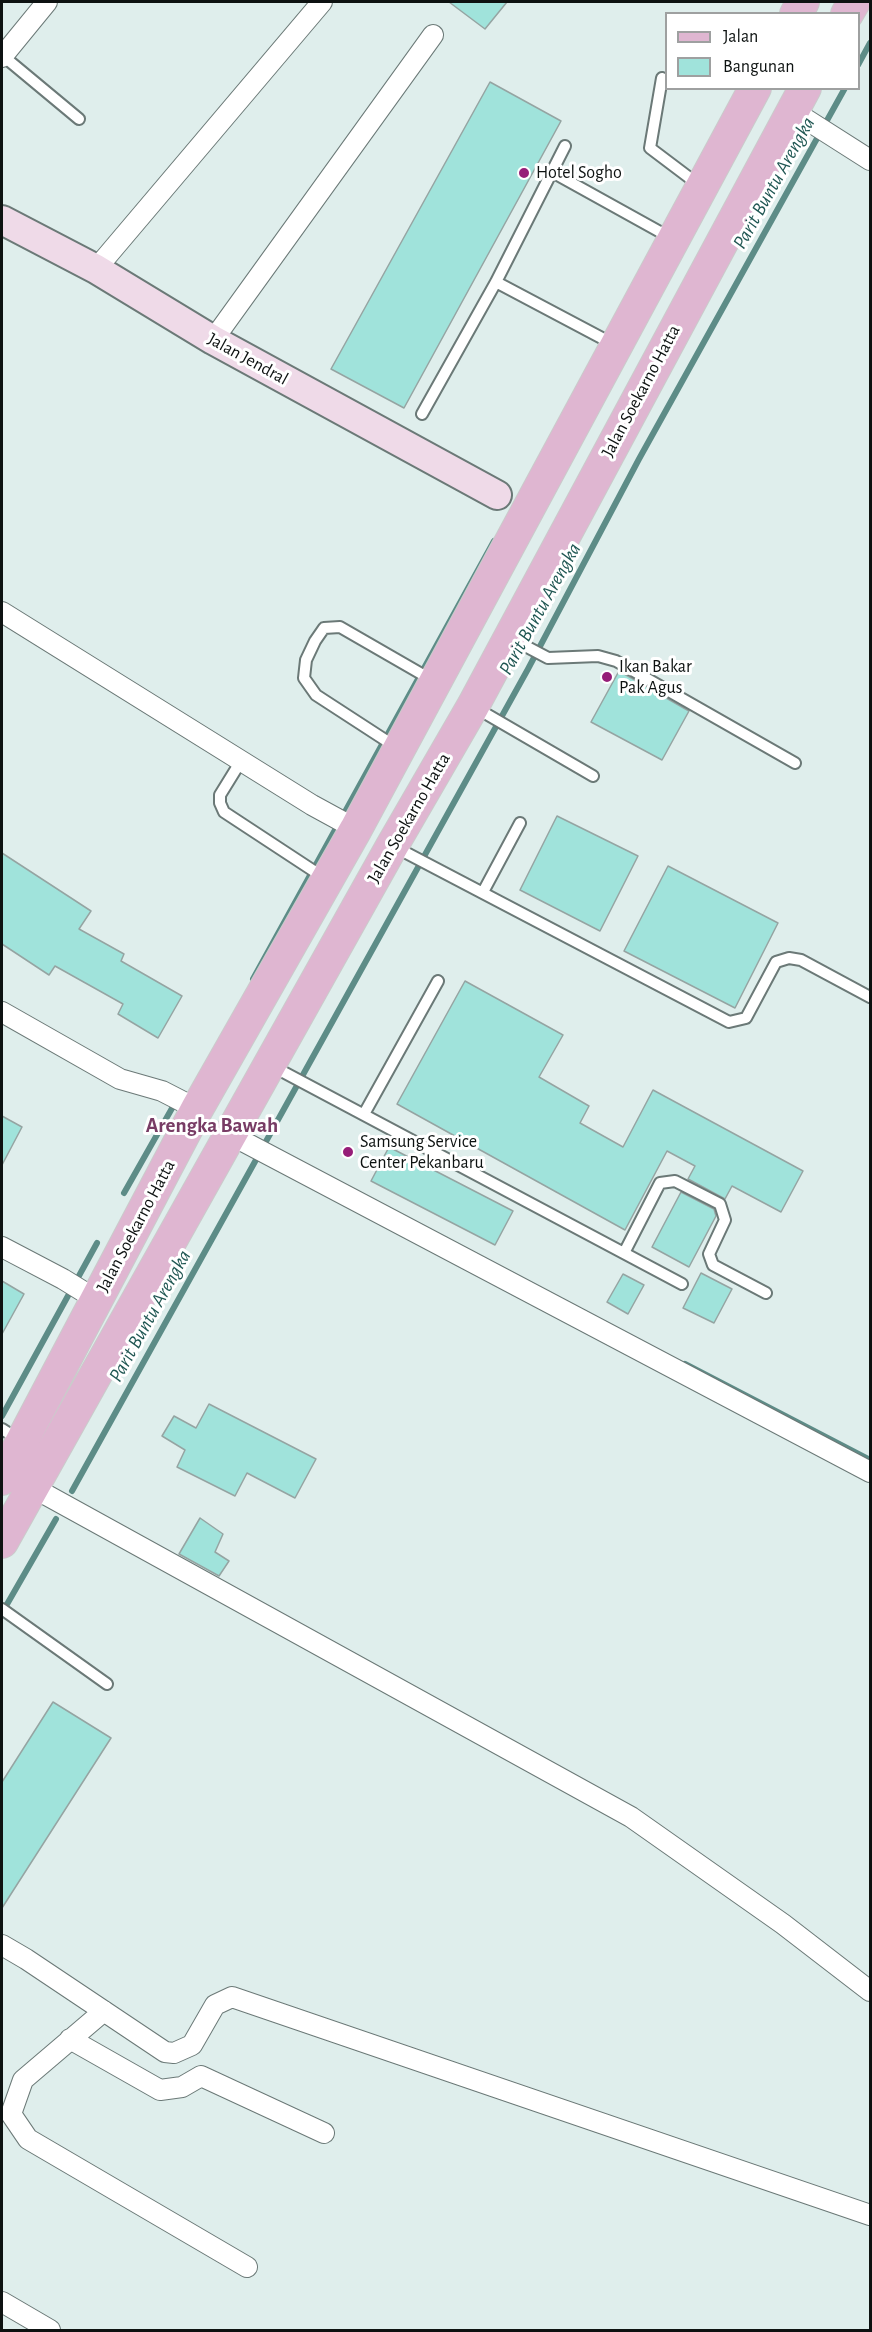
<!DOCTYPE html>
<html>
<head>
<meta charset="utf-8">
<style>
	body { margin:0 }
	#map { position:relative; width:872px; height:2332px; overflow:hidden; background:#dfeeec; font-family:"Alegreya Sans",sans-serif }
	canvas { display:block }
	.frame { position:absolute; inset:0; border:3px solid #0d1211; pointer-events:none }
	.legend { position:absolute; left:665px; top:12px; width:195px; height:78px; box-sizing:border-box; background:#fff; border:2px solid #9ea0a0; margin:0; padding:8px 10px; list-style:none; font-size:18px; color:#0d1211 }
	.legend li { display:flex; align-items:center; gap:12px; height:30px }
	.legend b { width:30px; border:2px solid #9ea0a0 }
</style>
</head>
<body>
<div id="map">
<canvas width="872" height="2332"></canvas>
<div class="frame"></div>
<ul class="legend">
<li><b style="height:8px;background:#dfb6d1"></b>Jalan</li>
<li><b style="height:16px;background:#a0e3db"></b>Bangunan</li>
</ul>
</div>
<script>
const g = document.querySelector('canvas').getContext('2d');
g.lineJoin = 'round';
const toPath = rows => new Path2D(rows.map(r => 'M' + r).join(''));
function strokePath(path, color, width, dash) { g.strokeStyle = color; g.lineWidth = width; g.lineCap = dash ? 'butt' : 'round'; g.setLineDash(dash || []); g.stroke(path); }
function fill(path, color) { g.fillStyle = color; g.fill(path, 'evenodd'); }
function write(font, color, halo, rows, align = 'center') {
  g.font = font + ' "Alegreya Sans",sans-serif'; g.lineWidth = 6; g.setLineDash([]); g.textBaseline = 'middle'; g.strokeStyle = halo; g.fillStyle = color; for (const [text, x, y, turn = 0] of rows) {
    g.save(); g.translate(x, y); g.rotate((+turn || 0) * Math.PI / 180); g.textAlign = isNaN(turn) ? turn : align; if (halo) g.strokeText(text, 0, 0); g.fillText(text, 0, 0); g.restore();
  }
}
const stream = toPath([
	[858,65,870,43],
	[253,979,494,541],
	[264,1145,528,669,639,459,845,88],
	[124,1193,175,1103],
	[685,1364,870,1460],
	[2,1416,97,1243],
	[72,1491,257,1158],
	[6,1606,56,1519]
]);
const building = toPath([
	[449,2,507,2,485,29,449,2],
	[490,82,561,121,404,408,331,369,490,82],
	[619,671,689,711,662,760,591,722,619,671],
	[557,816,638,856,600,931,520,890,557,816],
	[2,853,91,911,79,929,124,954,121,961,182,996,158,1038,118,1014,123,1004,55,966,49,975,2,944,2,853],
	[668,866,778,923,735,1008,624,951,668,866],
	[465,981,563,1035,539,1077,589,1106,580,1123,623,1147,653,1090,803,1171,781,1212,732,1186,725,1199,688,1179,695,1166,667,1151,625,1230,397,1104,465,981],
	[2,1116,22,1127,2,1165,2,1116],
	[389,1147,513,1211,495,1245,371,1181,389,1147],
	[681,1192,714,1209,716,1216,689,1267,652,1247,681,1192],
	[701,1273,732,1289,714,1323,683,1308,701,1273],
	[623,1274,644,1285,628,1314,607,1302,623,1274],
	[2,1281,24,1294,2,1334,2,1281],
	[209,1404,316,1459,295,1498,247,1473,235,1496,177,1467,185,1450,162,1436,174,1416,196,1428,209,1404],
	[200,1518,223,1534,215,1552,229,1561,219,1576,179,1554,200,1518],
	[53,1702,111,1738,2,1908,2,1782,53,1702]
]);
const service = toPath([
	[2,55,79,119],
	[662,78,650,148,699,185],
	[552,172,662,233],
	[496,282,615,345],
	[422,414,496,282,565,146],
	[512,639,548,658,598,656,616,661,795,763],
	[476,708,593,776],
	[396,747,316,695,304,678,306,660,315,641,324,628,340,627,432,680],
	[241,761,220,795,220,803,224,812,326,879],
	[395,847,729,1022,746,1018,776,962,789,958,801,960,870,997],
	[483,892,520,823],
	[272,1066,682,1284],
	[364,1114,438,981],
	[624,1253,660,1183,675,1181,720,1204,725,1220,709,1254,713,1265,766,1293],
	[2,1429,19,1440],
	[2,1609,107,1684]
]);
const minor = toPath([
	[2,57,47,2],
	[793,111,870,160],
	[96,269,322,2],
	[213,340,433,35],
	[2,612,312,805,356,829],
	[2,1012,120,1079,162,1091,197,1109],
	[231,1135,870,1472],
	[2,1247,63,1279,97,1300],
	[32,1487,631,1817,783,1924,870,1991],
	[2,1945,26,1959,165,2052,174,2053,192,2045,215,2005,232,1997,870,2215],
	[104,2011,23,2080,11,2114,28,2139,247,2267],
	[70,2039,160,2090,182,2087,201,2076,324,2133],
	[2,2302,50,2330]
]);
const secondary = toPath([
	[2,220,96,269,213,340,497,495]
]);
const primary = toPath([
	[796,14,803,2],
	[847,14,854,2],
	[2,1479,197,1109,356,829,755,88],
	[2,1542,392,846,473,706,805,88]
]);
const markers = [
	[524,173,6,"#961d78"],
	[607,677,6,"#961d78"],
	[348,1152,6,"#961d78"]
];
const poiNames = [
	["Hotel Sogho",536,173],
	["Ikan Bakar",619,667],
	["Pak Agus",619,688],
	["Samsung Service",360,1142],
	["Center Pekanbaru",360,1163]
];
const streetNames = [
	["Jalan Jendral",248,359,29],
	["Jalan Soekarno Hatta",641,391,-62],
	["Jalan Soekarno Hatta",409,818,-60],
	["Jalan Soekarno Hatta",136,1226,-62]
];
const waterNames = [
	["Parit Buntu Arengka",774,183,-61],
	["Parit Buntu Arengka",540,609,-61],
	["Parit Buntu Arengka",150,1316,-61]
];
const quarterNames = [
	["Arengka Bawah",212,1126]
];
strokePath(stream, '#5d8c87', 6);
fill(building, '#a0e3db');
strokePath(building, '#95a4a2', 1.5);
strokePath(service, '#6b7977', 14);
strokePath(minor, '#6b7977', 22);
strokePath(secondary, '#6b7977', 32);
strokePath(primary, '#cacbcb', 34);
strokePath(service, '#fff', 10);
strokePath(minor, '#fff', 20);
strokePath(secondary, '#efdae8', 28);
strokePath(primary, '#dfb6d1', 32);
for (const [x, y, r, color] of markers) { const dot = new Path2D(); dot.arc(x, y, r, 0, 2 * Math.PI); g.fillStyle = color; g.fill(dot); strokePath(dot, '#fff', 2); }
write('18px', '#0d1211', '#fff', poiNames, 'left');
write('18px', '#0d1211', '#fff', streetNames);
write('italic 20px', '#205753', '#fff', waterNames);
write('bold 21px', '#783c65', '#fff', quarterNames);
</script>
</body>
</html>
